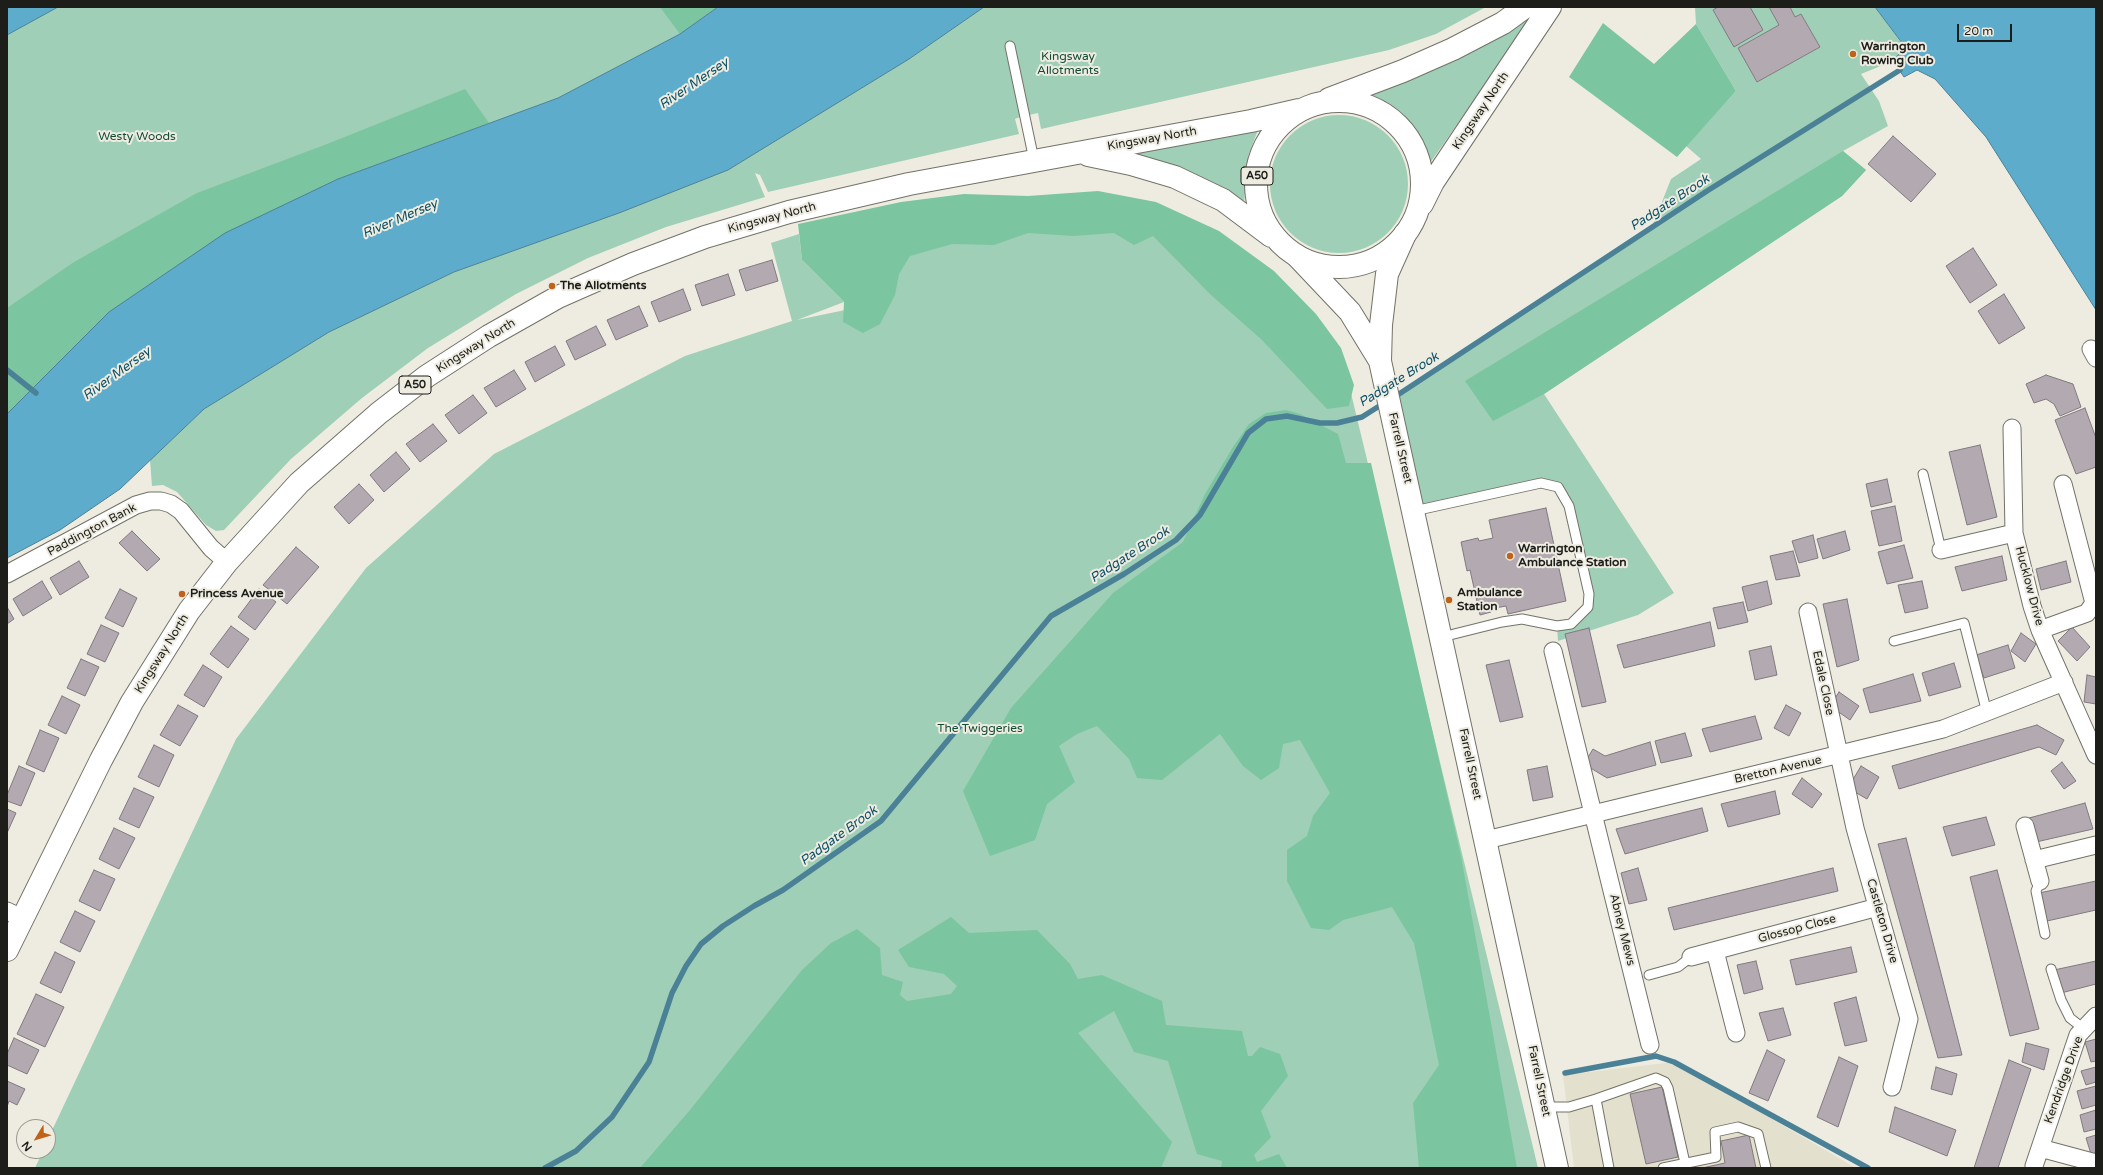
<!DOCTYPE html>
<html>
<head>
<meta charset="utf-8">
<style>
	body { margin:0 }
	#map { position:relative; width:2103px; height:1175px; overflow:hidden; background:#eeece1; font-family:"Varela Round",sans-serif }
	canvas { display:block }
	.frame { position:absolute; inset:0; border:8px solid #1d1d19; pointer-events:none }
	.north { position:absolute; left:16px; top:1119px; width:40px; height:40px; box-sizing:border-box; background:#eeece1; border:1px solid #9a9991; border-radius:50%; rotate:232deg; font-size:11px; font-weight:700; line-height:16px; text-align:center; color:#1d1d19 }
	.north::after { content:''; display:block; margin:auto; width:14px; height:18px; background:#c06219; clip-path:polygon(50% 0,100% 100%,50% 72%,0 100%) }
	.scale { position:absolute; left:1957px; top:24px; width:55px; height:18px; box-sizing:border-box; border:2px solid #1d1d19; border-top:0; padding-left:5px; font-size:12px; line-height:14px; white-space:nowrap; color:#1d1d19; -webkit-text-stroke:3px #eeece1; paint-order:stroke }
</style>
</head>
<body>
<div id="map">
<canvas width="2103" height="1175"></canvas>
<div class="frame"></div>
<div class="north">N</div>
<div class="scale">20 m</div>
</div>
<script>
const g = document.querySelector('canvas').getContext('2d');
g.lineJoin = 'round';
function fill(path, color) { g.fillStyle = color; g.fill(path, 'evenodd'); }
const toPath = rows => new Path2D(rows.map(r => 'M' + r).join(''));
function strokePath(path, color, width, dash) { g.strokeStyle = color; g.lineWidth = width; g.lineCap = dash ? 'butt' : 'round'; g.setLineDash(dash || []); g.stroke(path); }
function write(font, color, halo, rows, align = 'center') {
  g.font = font + ' "Varela Round",sans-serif'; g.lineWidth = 4; g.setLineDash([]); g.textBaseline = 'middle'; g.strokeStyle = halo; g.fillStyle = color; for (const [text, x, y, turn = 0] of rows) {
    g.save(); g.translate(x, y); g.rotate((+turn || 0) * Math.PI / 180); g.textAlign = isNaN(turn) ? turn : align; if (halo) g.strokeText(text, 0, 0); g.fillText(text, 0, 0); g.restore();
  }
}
const built = toPath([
	[1674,1062,1856,1168,1574,1168,1563,1075]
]);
const green = toPath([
	[58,7,718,7,680,34,558,98,338,179,109,312,7,414,7,35],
	[984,7,1486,7,1436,34,1389,50,1041,129,1038,113,1020,117,1015,119,1019,134,768,192,760,175,755,173,765,197,666,227,588,258,516,294,428,348,362,398,291,459,224,530,216,531,206,525,177,492,163,485,152,486,150,460,204,409,329,332,454,272,619,213,728,170,909,59],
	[1695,7,1718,7,1713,10,1734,46,1750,7,1769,7,1779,25,1738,48,1757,82,1820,47,1801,14,1795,17,1790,7,1875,7,1905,48,1893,61,1861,74,1879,101,1888,126,1843,151,1866,170,1842,196,1544,394,1674,593,1638,615,1558,641,1557,626,1571,624,1588,607,1563,493,1548,484,1423,509,1399,394,1652,227,1671,179,1701,159,1686,146,1736,91,1696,24],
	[1535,13,1430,163,1418,134,1405,116,1390,104,1367,93],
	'1270 184a69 69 0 1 1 138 0a69 69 0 1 1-138 0Z',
	[1258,130,1248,156,1244,204,1190,172,1167,164,1102,153],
	[1145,202,1342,356,1538,1168,35,1168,43,1151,48,1151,48,1139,236,739,366,568,494,454,685,356,792,321,771,243,799,234,802,260,844,302,797,320,874,304,852,223]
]);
const forest = toPath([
	[660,7,718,7,680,34],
	[1603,23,1654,64,1696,24,1736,91,1677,157,1569,77],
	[465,89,489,123,338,179,225,233,109,312,7,414,7,308,74,262,197,193,327,144],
	[1843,151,1866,170,1842,196,1544,394,1493,421,1465,381],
	[1098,191,1156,202,1219,231,1274,271,1316,314,1341,348,1354,385,1349,406,1327,409,1262,340,1210,294,1153,236,1134,245,1114,233,1073,236,1028,233,994,245,952,244,910,256,899,274,895,295,880,324,863,333,843,322,844,302,802,260,798,224,901,202,964,194,1028,196],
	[1286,410,1300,414,1338,434,1346,463,1371,463,1461,856,1517,1168,1419,1168,1413,1103,1439,1065,1414,943,1392,907,1343,920,1329,930,1311,928,1287,881,1287,850,1307,836,1313,816,1330,793,1300,740,1283,744,1279,768,1261,780,1243,766,1220,734,1162,780,1137,778,1129,759,1097,726,1077,734,1059,746,1075,782,1047,804,1035,840,990,856,963,791,1011,708,1113,593,1183,542,1205,494,1233,447,1249,424,1266,413],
	[951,917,969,933,1037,930,1070,964,1078,979,1102,975,1162,1001,1166,1025,1242,1031,1248,1056,1252,1056,1260,1047,1280,1054,1288,1076,1261,1111,1271,1137,1254,1155,1257,1162,1279,1154,1287,1168,1221,1168,1222,1161,1197,1154,1168,1061,1134,1052,1114,1011,1078,1033,1172,1142,1161,1168,640,1168,690,1110,802,970,831,943,857,929,880,948,882,975,903,982,900,995,907,1001,951,994,957,986,944,974,909,967,898,950]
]);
const water = toPath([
	[7,7,58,7,7,35,7,7],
	[718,7,984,7,909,59,728,170,619,213,454,272,329,332,204,409,120,489,60,530,7,558,7,414,109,312,225,233,338,179,558,98,680,34,718,7],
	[1875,7,2096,7,2096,310,1986,137,1935,79,1917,70,1904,77,1893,61,1905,47,1875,7]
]);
const stream = toPath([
	[7,370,36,393],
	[1393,398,1707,191,1900,70],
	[1565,1073,1656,1056,1674,1062,1868,1168],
	[545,1168,576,1151,612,1117,649,1062,672,993,686,966,701,944,723,926,754,906,783,890,881,821,1051,616,1124,574,1176,540,1200,515,1248,433,1266,419,1287,416,1320,423,1337,423,1362,417,1384,403]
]);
const building = toPath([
	[1718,7,1750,7,1763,30,1734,47,1713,10,1718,7],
	[1769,7,1790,7,1795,17,1801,14,1820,47,1757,82,1738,48,1779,25,1769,7],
	[1893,136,1936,174,1911,202,1868,164,1893,136],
	[1973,248,1997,285,1970,303,1946,266,1973,248],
	[772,260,778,281,746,291,739,270,772,260],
	[728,274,735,295,702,306,695,285,728,274],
	[683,289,691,310,659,322,651,302,683,289],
	[2004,294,2025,328,1999,344,1978,311,2004,294],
	[639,306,648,326,616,340,607,320,639,306],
	[596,326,606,345,575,360,566,341,596,326],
	[555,346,565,365,535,382,525,362,555,346],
	[514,370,526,389,496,407,484,388,514,370],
	[2046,375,2073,384,2081,407,2060,416,2054,404,2046,399,2034,403,2026,384,2046,375],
	[473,395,487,413,459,434,445,415,473,395],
	[2085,408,2096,438,2096,467,2076,474,2055,420,2085,408],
	[433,424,447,441,420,462,406,444,433,424],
	[1980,445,1997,517,1967,525,1949,452,1980,445],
	[396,452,410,469,384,492,370,475,396,452],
	[1887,479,1892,502,1871,507,1866,484,1887,479],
	[359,484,374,500,349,524,334,507,359,484],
	[1895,506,1902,541,1879,546,1871,511,1895,506],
	[1546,508,1566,601,1508,614,1506,606,1490,609,1491,612,1480,615,1470,570,1467,571,1461,542,1478,538,1479,541,1493,538,1489,520,1546,508],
	[132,531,160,559,147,571,119,543,132,531],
	[1845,531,1850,550,1823,559,1817,539,1845,531],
	[1813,535,1818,558,1799,563,1792,541,1813,535],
	[1904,545,1913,578,1887,584,1878,552,1904,545],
	[296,547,319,567,287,604,263,585,296,547],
	[1793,551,1800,576,1776,580,1770,556,1793,551],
	[2002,556,2007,580,1962,591,1955,567,2002,556],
	[79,561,89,577,60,595,50,578,79,561],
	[2066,561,2071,582,2041,590,2036,569,2066,561],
	[42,581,52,598,23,616,13,599,42,581],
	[1767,581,1772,604,1748,611,1742,587,1767,581],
	[1922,581,1928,608,1905,613,1898,585,1922,581],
	[120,589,137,598,123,627,105,618,120,589],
	[259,589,276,602,255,630,238,617,259,589],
	[1847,599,1859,660,1837,667,1823,604,1847,599],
	[1743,602,1748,622,1718,629,1713,608,1743,602],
	[7,607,14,619,7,624,7,607],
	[1710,622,1715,646,1624,668,1617,645,1710,622],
	[101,625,119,633,105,662,87,654,101,625],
	[231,626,249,639,228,668,210,654,231,626],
	[2072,627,2090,647,2077,661,2058,641,2072,627],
	[1589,628,1606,702,1582,707,1565,634,1589,628],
	[2021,633,2036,644,2025,662,2011,651,2021,633],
	[2008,645,2015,668,1984,678,1976,655,2008,645],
	[1771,646,1777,675,1755,680,1749,651,1771,646],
	[81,659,99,667,85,696,67,688,81,659],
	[1509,660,1523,717,1500,722,1486,665,1509,660],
	[1954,663,1961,687,1929,696,1922,673,1954,663],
	[203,665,222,677,204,707,184,695,203,665],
	[1913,674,1921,701,1870,713,1863,689,1913,674],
	[2087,675,2096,677,2096,704,2084,702,2087,675],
	[1839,692,1859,706,1850,720,1830,706,1839,692],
	[62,696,80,705,66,734,48,725,62,696],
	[178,705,198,716,180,746,160,735,178,705],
	[1786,705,1801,713,1789,736,1774,728,1786,705],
	[1755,716,1762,739,1710,752,1702,729,1755,716],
	[2037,725,2064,740,2056,755,2039,747,1899,789,1892,766,2037,725],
	[40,730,59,738,44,772,26,764,40,730],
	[1685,733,1692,756,1661,763,1655,741,1685,733],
	[1650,742,1656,765,1607,778,1584,764,1593,749,1605,756,1650,742],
	[154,745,174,755,159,787,138,777,154,745],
	[2062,762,2076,781,2064,789,2051,771,2062,762],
	[19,766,35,773,21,806,7,801,7,795,19,766],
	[1547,766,1553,797,1533,801,1527,770,1547,766],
	[1861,766,1879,777,1867,799,1848,788,1861,766],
	[1802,778,1822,794,1812,808,1792,794,1802,778],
	[134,788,154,797,139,828,119,819,134,788],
	[1775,791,1780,814,1728,827,1721,804,1775,791],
	[2085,803,2093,829,2036,842,2029,818,2085,803],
	[1702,808,1708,831,1625,854,1616,829,1702,808],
	[7,809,16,813,7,833,7,809],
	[1986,817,1995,845,1952,856,1943,827,1986,817],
	[114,828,135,838,119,869,99,859,114,828],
	[1906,838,1962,1055,1938,1058,1878,844,1906,838],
	[1638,868,1647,900,1629,904,1621,873,1638,868],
	[1833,868,1838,891,1674,930,1668,908,1833,868],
	[94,870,115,879,100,911,79,901,94,870],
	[1997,870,2039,1029,2010,1036,1970,877,1997,870],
	[2096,881,2096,910,2047,921,2039,893,2096,881],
	[75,911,95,921,80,952,60,942,75,911],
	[1851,947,1857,972,1796,985,1790,960,1851,947],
	[55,952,75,962,61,993,40,983,55,952],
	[1756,961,1763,989,1744,994,1737,965,1756,961],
	[2096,961,2096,984,2061,993,2054,970,2096,961],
	[36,994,64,1007,45,1047,17,1034,36,994],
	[1856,997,1867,1041,1845,1046,1834,1003,1856,997],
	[1783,1008,1791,1035,1768,1041,1759,1013,1783,1008],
	[14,1038,39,1050,27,1074,7,1065,7,1054,14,1038],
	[2096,1039,2096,1061,2091,1062,2085,1042,2096,1039],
	[2026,1043,2049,1049,2044,1070,2022,1062,2026,1043],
	[1767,1050,1785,1060,1768,1101,1749,1093,1767,1050],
	[1839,1057,1858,1066,1838,1127,1817,1117,1839,1057],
	[2009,1060,2031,1069,1998,1168,1974,1168,2009,1060],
	[1936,1067,1957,1074,1952,1095,1931,1089,1936,1067],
	[2096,1067,2096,1082,2086,1085,2081,1071,2096,1067],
	[7,1081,25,1089,17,1105,9,1101,7,1107,7,1081],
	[2096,1086,2096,1105,2082,1109,2077,1091,2096,1086],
	[1662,1087,1678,1157,1646,1164,1630,1094,1662,1087],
	[1895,1107,1956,1130,1947,1156,1889,1132,1895,1107],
	[2096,1110,2096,1129,2084,1132,2080,1115,2096,1110],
	[1749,1135,1756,1168,1702,1168,1725,1163,1721,1141,1749,1135],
	[2096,1135,2096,1153,2091,1154,2086,1138,2096,1135]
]);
const lane = toPath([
	[1010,46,1034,160],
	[1923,474,1941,550],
	[1414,511,1541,483,1558,487,1569,506,1589,594,1588,607,1571,624,1557,626,1522,619,1502,622,1442,637],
	[1894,641,1964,623,1987,713],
	[2040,881,2036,891,2045,934],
	[2051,969,2061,1000,2070,1018,2084,1029],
	[1649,975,1678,967,1691,957],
	[1596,1099,1656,1078,1665,1082,1668,1088,1685,1163],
	[1545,1107,1569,1107,1596,1099,1609,1168],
	[1663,1168,1716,1157,1715,1132,1738,1127,1758,1134,1766,1168]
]);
const street = toPath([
	[2091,349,2096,358],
	[2012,428,2014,533,2032,606,2040,630,2096,755],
	[1941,550,2014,533],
	[7,574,136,505,150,501,161,501,171,504,181,511,211,548,227,562],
	[1808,612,1855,828,1909,1019,1892,1087],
	[2040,630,2087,613,2094,603,2063,484],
	[1553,651,1650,1045],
	[2025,826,2040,881],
	[1486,840,1943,729,2064,682],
	[2034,860,2096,845],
	[7,911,22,918],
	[1715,951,1736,1033],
	[1691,957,1878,907],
	[2040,1148,2096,1163],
	[2034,1166,2078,1035,2096,1016]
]);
const secondary = toPath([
	[1405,234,1387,274,1381,325,1380,361,1557,1168],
	[1297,256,1350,312,1380,361]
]);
const primary = toPath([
	[1329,99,1403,71,1453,49,1503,23,1525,7],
	'1256 184a83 83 0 1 1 166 0a83 83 0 1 1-166 0Z',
	[1088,155,1131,164,1175,177,1223,200,1271,236],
	[1422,204,1433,182,1550,7],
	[7,950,101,760,132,702,189,611,227,562,299,483,379,413,427,376,489,336,558,297,633,264,705,237,789,212,909,184,1251,121,1299,110]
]);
const markers = [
	[1853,54,4,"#c06219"],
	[552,286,4,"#c06219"],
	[1510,556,4,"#c06219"],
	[182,594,4,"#c06219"],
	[1449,600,4,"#c06219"]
];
const shields = [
	[1257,176,32],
	[415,385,32]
];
const shieldNames = [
	["A50",1257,176],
	["A50",415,385]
];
const poiNames = [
	["Warrington",1861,47],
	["Rowing Club",1861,61],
	["The Allotments",560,286],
	["Warrington",1518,549],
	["Ambulance Station",1518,563],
	["Ambulance",1457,593],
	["Station",1457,607],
	["Princess Avenue",190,594]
];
const parkNames = [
	["Kingsway",1068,57],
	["Allotments",1068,71],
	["Westy Woods",137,137],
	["The Twiggeries",980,729]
];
const streetNames = [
	["Kingsway North",1481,111,-56],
	["Kingsway North",1152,139,-10],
	["Kingsway North",772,218,-15],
	["Kingsway North",476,346,-32],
	["Farrell Street",1400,448,77],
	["Paddington Bank",92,530,-28],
	["Hucklow Drive",2029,586,75],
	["Kingsway North",162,654,-58],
	["Edale Close",1823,683,78],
	["Farrell Street",1470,764,78],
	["Bretton Avenue",1778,770,-13],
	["Castleton Drive",1882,921,74],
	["Glossop Close",1797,929,-15],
	["Abney Mews",1622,930,76],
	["Kendridge Drive",2064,1080,-70],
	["Farrell Street",1539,1081,78]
];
const waterNames = [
	["River Mersey",694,84,-34],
	["Padgate Brook",1670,203,-33],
	["River Mersey",400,219,-23],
	["River Mersey",117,374,-36],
	["Padgate Brook",1399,380,-32],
	["Padgate Brook",1130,555,-33],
	["Padgate Brook",839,836,-36]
];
fill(built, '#e3e1ce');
fill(green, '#9fcfb6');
fill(forest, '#7cc5a1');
fill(water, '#5daccc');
strokePath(water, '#4a8196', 1);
strokePath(stream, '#4a8196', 5.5);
fill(building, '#b2a9b1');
strokePath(building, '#817980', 1);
strokePath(lane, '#737268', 11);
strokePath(street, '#737268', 19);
strokePath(secondary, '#737268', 24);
strokePath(primary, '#737268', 24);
strokePath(lane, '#fff', 9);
strokePath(street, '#fff', 17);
strokePath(secondary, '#fff', 22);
strokePath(primary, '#fff', 22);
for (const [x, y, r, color] of markers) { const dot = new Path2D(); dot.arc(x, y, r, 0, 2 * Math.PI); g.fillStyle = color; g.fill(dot); strokePath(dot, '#eeece1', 1.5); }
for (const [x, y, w] of shields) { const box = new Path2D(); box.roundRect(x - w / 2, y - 9, w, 18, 3); g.fillStyle = '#eeece1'; g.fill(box); strokePath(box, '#1d1d19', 1); }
write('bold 11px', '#1d1d19', null, shieldNames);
write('bold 12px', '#1d1d19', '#eeece1', poiNames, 'left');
write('12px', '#124c35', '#eeece1', parkNames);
write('12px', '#1d1d19', '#eeece1', streetNames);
write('italic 13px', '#0d5066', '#eeece1', waterNames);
</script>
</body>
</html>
